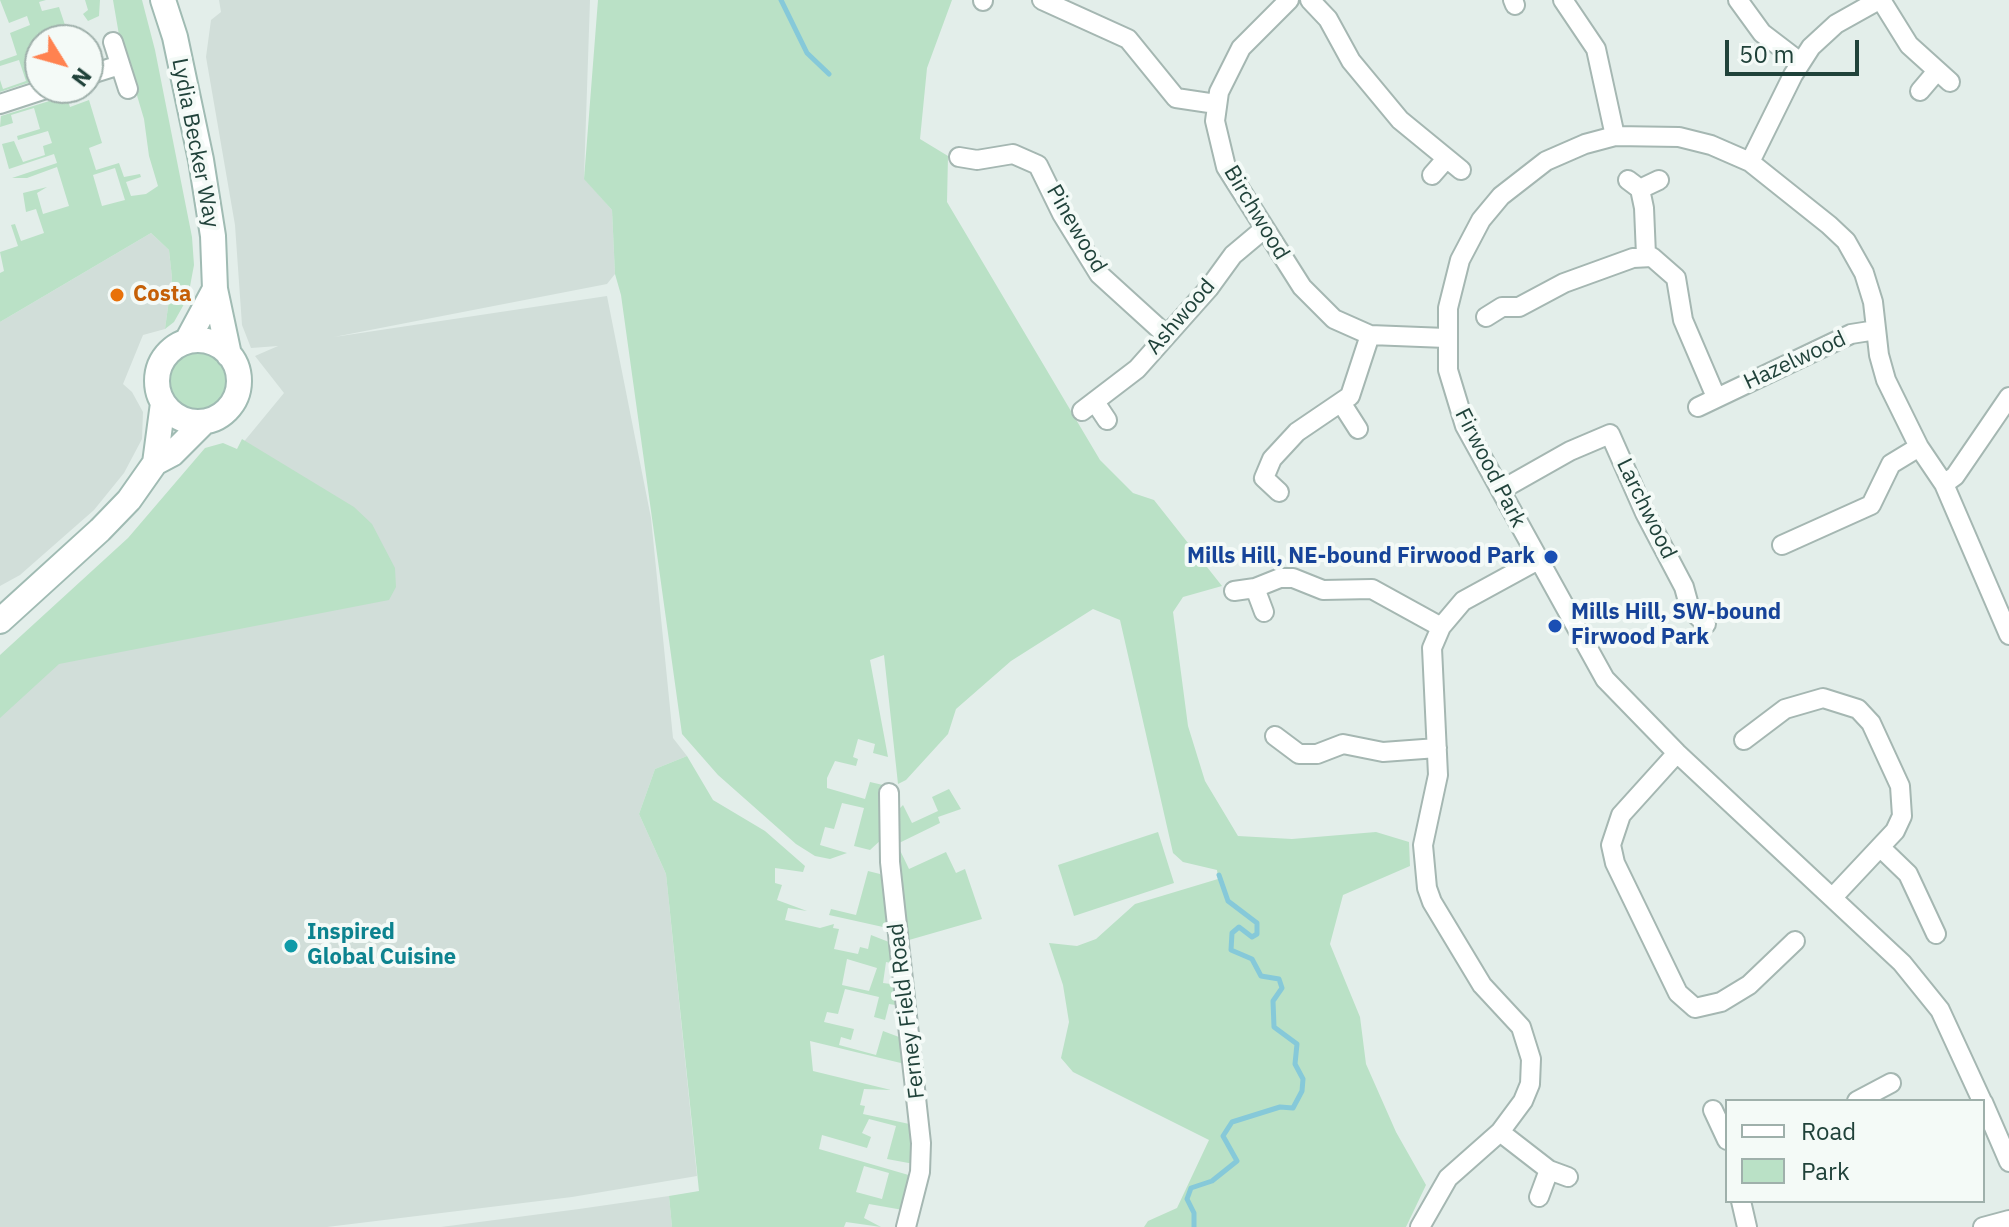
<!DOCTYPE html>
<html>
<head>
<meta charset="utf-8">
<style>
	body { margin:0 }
	#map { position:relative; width:2009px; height:1227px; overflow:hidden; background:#e3eeea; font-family:"IBM Plex Sans",sans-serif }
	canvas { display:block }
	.legend { position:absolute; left:1725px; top:1099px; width:260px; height:104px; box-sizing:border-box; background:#f4faf7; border:2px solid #9fb0ab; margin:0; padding:10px 14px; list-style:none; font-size:24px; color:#20423a }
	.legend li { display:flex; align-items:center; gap:16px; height:40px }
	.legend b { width:40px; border:2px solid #9fb0ab }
	.north { position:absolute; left:24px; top:24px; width:80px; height:80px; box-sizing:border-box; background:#f4faf7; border:2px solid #9fb0ab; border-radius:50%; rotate:127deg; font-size:22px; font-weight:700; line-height:32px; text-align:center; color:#20423a }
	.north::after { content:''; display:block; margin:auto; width:28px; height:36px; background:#ff8250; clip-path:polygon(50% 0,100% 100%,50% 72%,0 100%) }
	.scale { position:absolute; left:1725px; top:40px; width:134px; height:36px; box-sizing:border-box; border:4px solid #20423a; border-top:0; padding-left:10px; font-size:24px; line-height:28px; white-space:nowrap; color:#20423a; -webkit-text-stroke:6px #f4faf7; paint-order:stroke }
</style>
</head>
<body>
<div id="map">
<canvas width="2009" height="1227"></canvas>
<ul class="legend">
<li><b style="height:10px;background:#fff"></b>Road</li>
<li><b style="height:22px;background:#bae1c6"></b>Park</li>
</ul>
<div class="north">N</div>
<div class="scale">50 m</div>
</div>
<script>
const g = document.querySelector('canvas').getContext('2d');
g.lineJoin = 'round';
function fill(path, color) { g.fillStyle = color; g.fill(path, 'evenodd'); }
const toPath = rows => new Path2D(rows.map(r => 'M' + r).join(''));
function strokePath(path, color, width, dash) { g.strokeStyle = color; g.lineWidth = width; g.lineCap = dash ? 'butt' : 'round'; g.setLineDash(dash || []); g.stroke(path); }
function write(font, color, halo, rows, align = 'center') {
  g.font = font + ' "IBM Plex Sans",sans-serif'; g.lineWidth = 8; g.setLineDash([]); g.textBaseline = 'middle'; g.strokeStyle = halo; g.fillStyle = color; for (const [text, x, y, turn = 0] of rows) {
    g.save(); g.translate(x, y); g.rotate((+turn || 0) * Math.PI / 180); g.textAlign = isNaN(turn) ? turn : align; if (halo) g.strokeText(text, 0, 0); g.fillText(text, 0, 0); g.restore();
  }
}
const built = toPath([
	[219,0,590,0,584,178,612,210,615,274,607,284,334,337,607,296,651,518,673,738,687,756,655,769,639,814,666,874,697,1176,572,1197,327,1227,0,1227,0,700,237,450,284,393,255,356,278,346,251,348,242,325,235,225,206,57,211,20,221,12],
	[151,233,169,250,172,278,165,329,143,335,123,384,132,392,143,412,142,439,124,473,94,510,20,575,0,586,0,322],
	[669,1196,672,1227,441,1227,579,1209]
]);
const green = toPath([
	[0,0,46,0,39,2,42,11,59,7,66,28,47,34,48,40,40,40,40,79,0,92,0,80,3,89,26,81,19,60,0,66,0,61,17,55,10,33,30,25,27,16,9,23],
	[85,0,100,0,99,16,88,21,83,14,88,10],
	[113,0,142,0,155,50,192,237,194,265,188,297,174,322,165,329,172,278,169,250,151,233,0,322,0,273,4,271,0,252,18,246,11,225,15,224,21,241,44,233,36,209,26,212,23,193,47,187,37,193,43,214,69,206,57,167,27,178,12,178,57,163,54,154,9,169,2,144,14,141,23,162,45,155,43,146,52,143,48,131,18,140,17,136,40,129,34,108,11,115,13,123,0,127,1,116,59,98,67,98,70,107,89,100,102,143,89,148,96,170,119,163,124,177,140,174,141,177,126,182,131,196,146,194,158,186,149,156,144,119,119,35],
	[115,168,125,200,102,206,93,175],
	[598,0,952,0,927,68,920,139,948,156,947,202,1100,460,1133,493,1154,500,1222,586,1183,597,1173,612,1188,726,1205,781,1238,836,1292,839,1376,832,1409,842,1410,866,1343,895,1330,944,1360,1017,1366,1064,1396,1132,1426,1185,1406,1227,1144,1227,1148,1221,1177,1208,1209,1140,1073,1072,1061,1058,1069,1022,1063,985,1049,943,1077,946,1096,939,1135,904,1218,879,1217,870,1183,862,1173,853,1120,620,1093,609,1011,661,956,709,948,734,906,780,898,784,884,655,870,660,888,757,873,753,875,744,858,739,853,757,858,759,856,766,835,761,827,778,827,788,865,799,870,782,883,785,882,839,870,850,854,846,864,808,842,803,834,829,825,827,820,845,847,853,830,859,815,856,796,844,718,775,682,734,621,295,615,274,612,210,584,179],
	'168 382a29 29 0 1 1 58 0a29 29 0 1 1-58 0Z',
	[242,439,354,507,372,524,395,568,396,587,389,600,59,664,0,718,0,655,128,538,205,448,223,443,237,449],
	[687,756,713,800,765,831,805,866,803,872,775,868,775,883,782,885,777,900,807,911,788,908,785,920,820,928,834,924,833,928,839,929,834,949,858,954,860,947,868,949,871,935,894,944,896,964,886,962,883,983,899,985,902,1006,889,1004,885,1020,874,1017,879,997,845,989,838,1014,827,1012,824,1022,854,1029,851,1040,841,1037,839,1045,876,1055,883,1031,907,1040,909,1065,810,1041,813,1071,891,1090,864,1089,860,1105,865,1106,863,1114,914,1125,914,1164,887,1159,896,1126,869,1119,862,1133,871,1137,867,1148,822,1135,819,1149,912,1176,903,1210,869,1204,864,1218,881,1227,846,1222,844,1227,672,1227,669,1196,699,1191,666,874,639,814,655,769],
	[847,959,877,968,869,991,842,985],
	[864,1166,889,1173,882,1199,856,1192],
	[949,789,961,809,938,817,940,823,897,844,909,869,946,852,956,873,965,869,982,919,909,940,896,843,897,811,903,805,912,823,938,811,932,797],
	[1158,832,1174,883,1074,916,1058,865],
	[868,871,880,874,886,885,892,929,829,915,831,909,856,915]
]);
const stream = toPath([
	[781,0,807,53,829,74],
	[1194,1227,1194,1213,1187,1199,1191,1188,1212,1181,1237,1161,1223,1136,1232,1122,1280,1107,1293,1108,1302,1091,1303,1079,1295,1064,1297,1044,1274,1027,1273,1001,1282,988,1279,979,1261,976,1252,959,1231,950,1232,933,1239,927,1252,937,1257,934,1257,923,1228,901,1219,875]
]);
const street = toPath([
	[1042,0,1128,39,1176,98,1216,104],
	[1289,0,1241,48,1219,92,1215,121,1226,167,1302,287,1334,319,1370,335,1446,338],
	[1310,0,1328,19,1351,61,1400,120,1461,170],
	[1513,0,1515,5],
	[1563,0,1596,49,1615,136],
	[1738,0,1762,33,1800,62],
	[1881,0,1909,45,1950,82],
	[983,1,983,0],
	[113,42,128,89],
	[88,75,120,65],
	[1920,91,1937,71],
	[0,104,49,88],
	[959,157,977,160,1013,154,1038,165,1062,214,1099,274,1165,334],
	[1750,162,1793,75,1811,47,1836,24,1879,0],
	[1432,175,1446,159],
	[1628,180,1640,189,1644,208,1646,255],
	[1640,189,1659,180],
	[1486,317,1502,307,1519,307,1564,283,1633,258,1652,257,1676,278,1683,320,1716,397],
	[1095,402,1107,420],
	[1342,404,1358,429],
	[1698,407,1851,334,1876,330],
	[1082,411,1137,369,1209,288,1233,255,1264,229],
	[1944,484,1955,476,2009,397],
	[1501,490,1570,451,1610,434,1645,513,1684,587,1690,609,1706,624],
	[1279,492,1264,478,1272,459,1297,432,1350,396,1370,335],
	[1782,545,1871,505,1891,464,1919,447],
	[1234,591,1255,588],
	[1264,612,1255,588,1280,578,1293,578,1323,590,1372,589,1441,627],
	[1275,736,1299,754,1317,754,1343,744,1383,752,1437,748],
	[1744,740,1785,709,1823,698,1858,709,1871,723,1900,786,1902,816,1895,831,1834,896],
	[1677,753,1621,815,1611,845,1615,863,1678,993,1695,1008,1721,1002,1749,985,1795,941],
	[889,793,890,862,921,1143,920,1172,906,1227],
	[1880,847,1908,874,1936,934],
	[1857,1101,1891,1083],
	[1982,1101,1940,1010,1902,963,1677,753,1605,679,1465,426,1448,370,1448,308,1460,260,1481,220,1501,196,1546,161,1585,144,1615,136,1679,137,1711,145,1750,162,1829,225,1846,241,1864,273,1873,302,1879,355,1886,380,1919,447,1944,484,2009,635],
	[1983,1102,2009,1162],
	[1713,1110,1727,1140],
	[1500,1132,1549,1170,1568,1177],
	[1539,1197,1549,1170],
	[1741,1201,1747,1227],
	[1420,1227,1448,1178,1500,1132,1523,1101,1530,1084,1531,1059,1521,1027,1482,985,1432,902,1427,888,1423,845,1438,775,1432,648,1441,627,1463,601,1538,560],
	[1983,1227,2009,1220]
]);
const secondary = toPath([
	[163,0,175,37,201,160,213,236,215,289,229,355],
	'157 381a41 41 0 1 1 82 0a41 41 0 1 1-82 0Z',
	[187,341,215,289],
	[155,463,163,403],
	[0,621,100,530,129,500,155,463,172,454,204,422]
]);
const markers = [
	[117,295,8,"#e8710a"],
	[1551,557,8,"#1a4fb4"],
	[1555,626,8,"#1a4fb4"],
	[291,946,8,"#0f9aa8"]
];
const streetNames = [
	["Lydia Becker Way",195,143,79],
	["Birchwood",1256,213,59],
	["Pinewood",1076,229,60],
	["Ashwood",1181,317,-49],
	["Hazelwood",1795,361,-25],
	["Firwood Park",1490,468,63],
	["Larchwood",1646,509,64],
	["Ferney Field Road",907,1011,-97]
];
const foodNames = [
	["Costa",133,295]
];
const transitNames = [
	["Mills Hill, NE-bound Firwood Park",1535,557],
	["Mills Hill, SW-bound",1571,613,"left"],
	["Firwood Park",1571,638,"left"]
];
const cultureNames = [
	["Inspired",307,933],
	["Global Cuisine",307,958]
];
fill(built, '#d1ded9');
fill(green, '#bae1c6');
strokePath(stream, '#86c9d9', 5);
strokePath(street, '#a5b7b2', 22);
strokePath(secondary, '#a0bbb3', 28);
strokePath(street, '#fff', 18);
strokePath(secondary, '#fff', 24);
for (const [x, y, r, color] of markers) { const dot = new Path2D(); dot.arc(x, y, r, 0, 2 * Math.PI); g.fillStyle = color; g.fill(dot); strokePath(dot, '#f4faf7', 3); }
write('22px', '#20423a', '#f4faf7', streetNames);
write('bold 22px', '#c56008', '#f4faf7', foodNames, 'left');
write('bold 22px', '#164399', '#f4faf7', transitNames, 'right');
write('bold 22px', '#0d838f', '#f4faf7', cultureNames, 'left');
</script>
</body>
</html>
